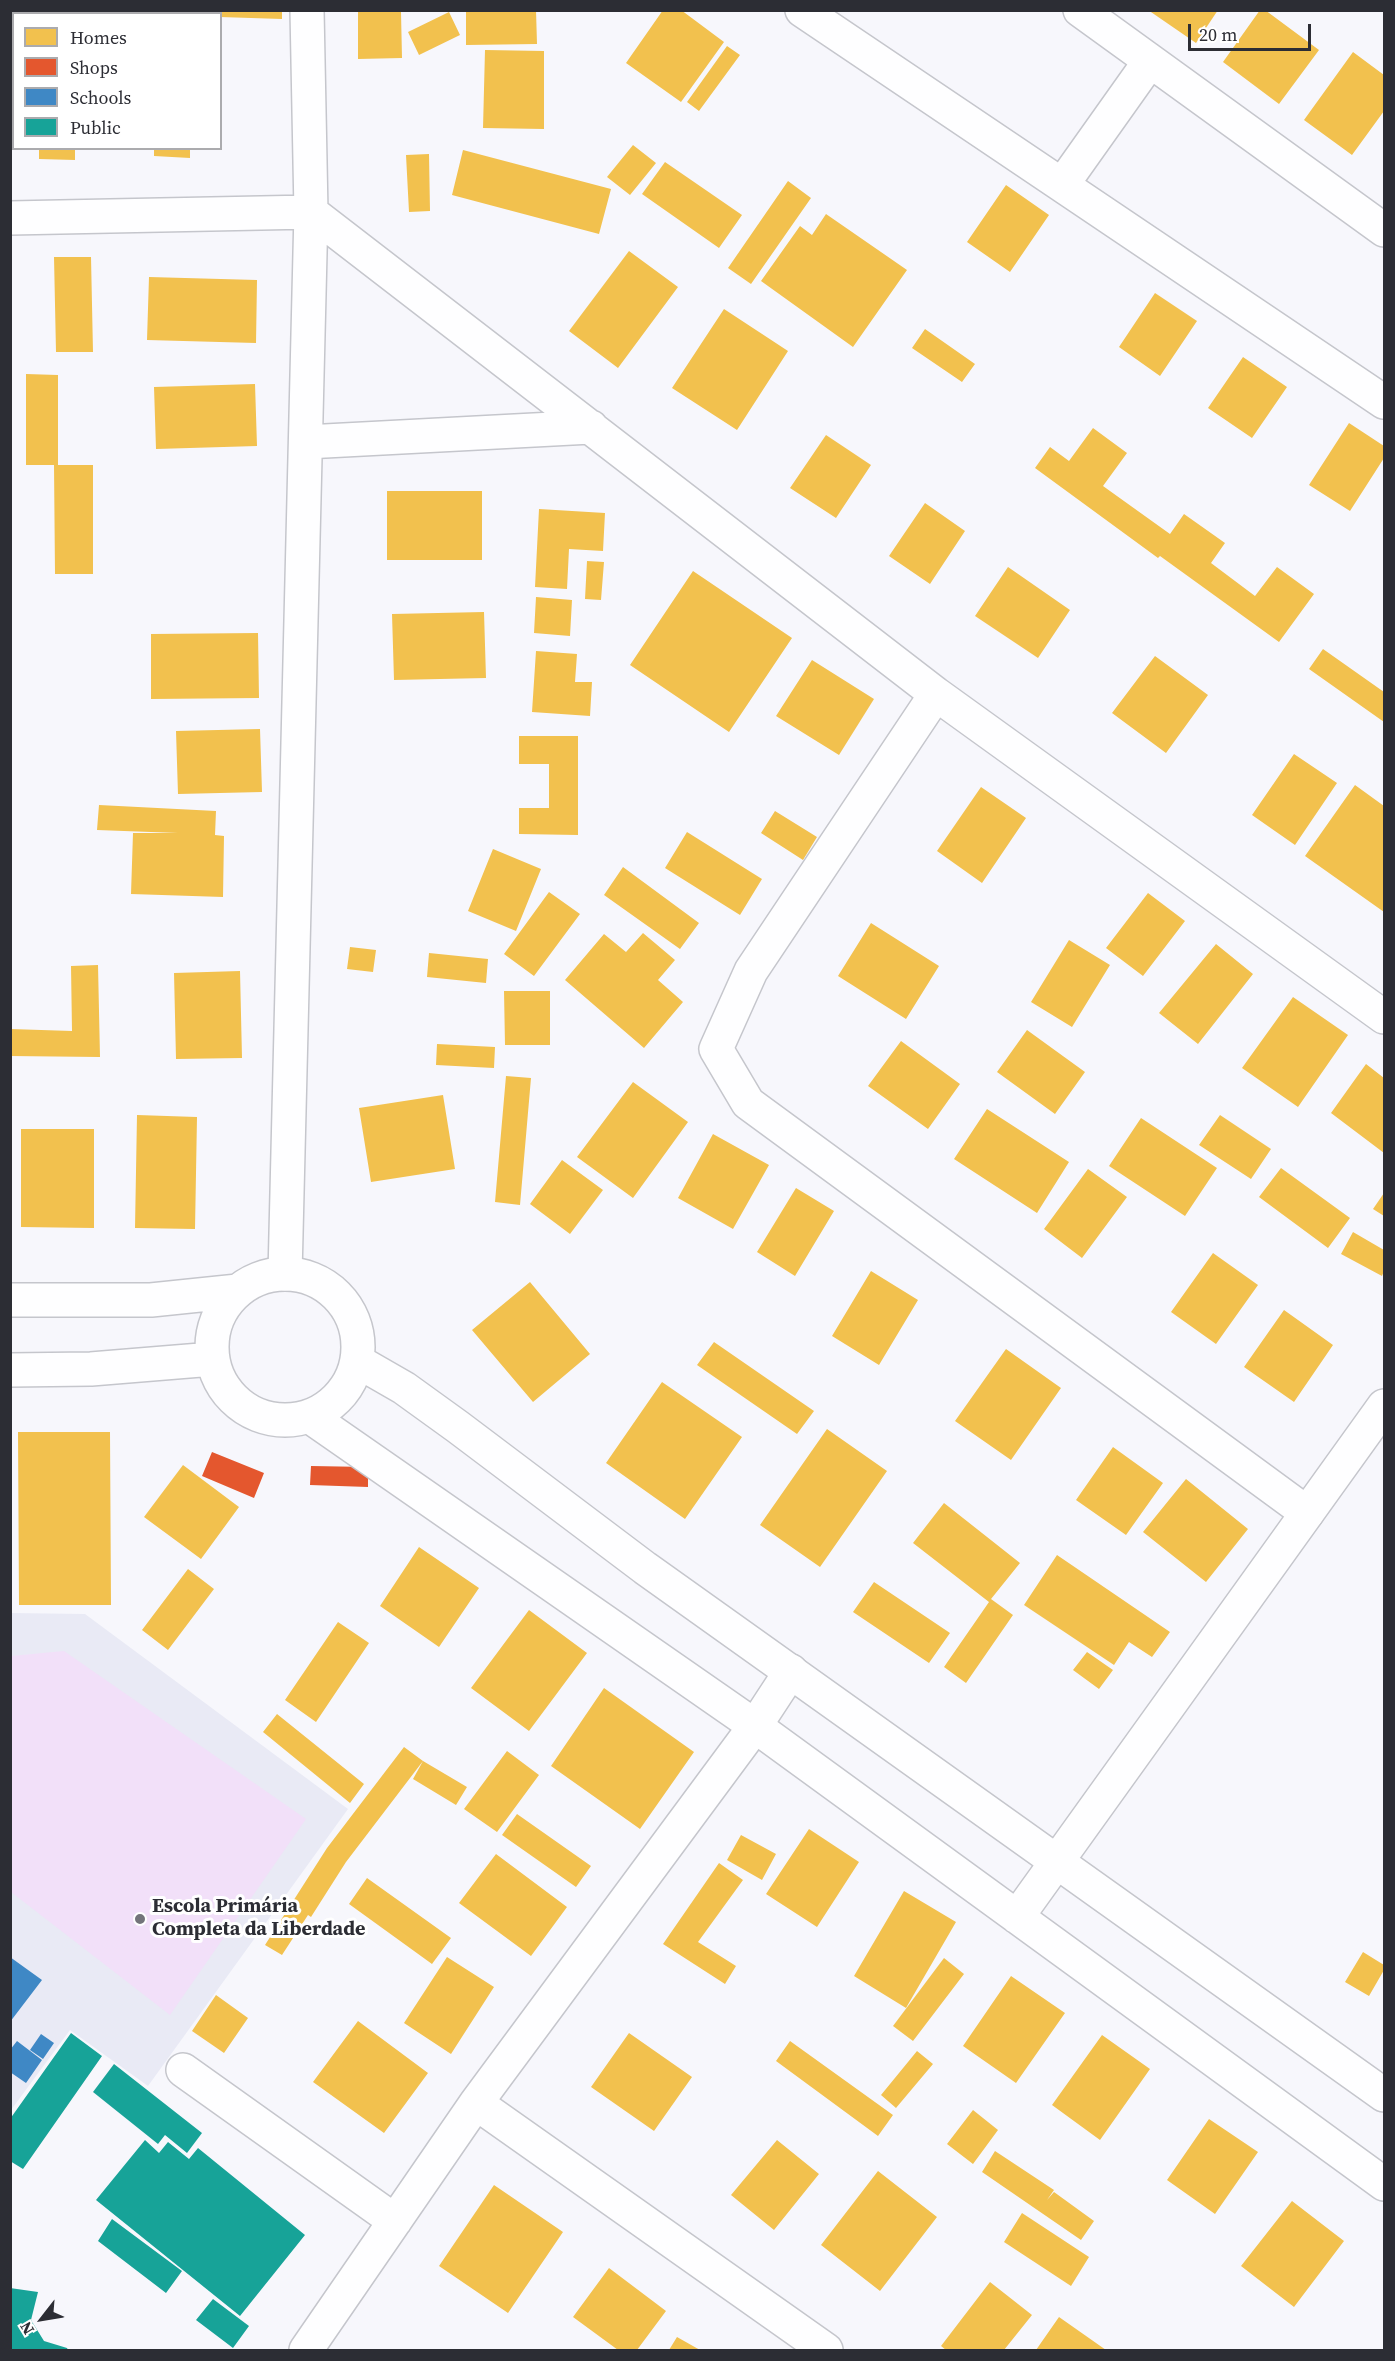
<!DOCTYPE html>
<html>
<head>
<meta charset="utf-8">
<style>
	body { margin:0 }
	#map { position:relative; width:1395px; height:2361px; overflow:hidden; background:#f7f7fc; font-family:"Source Serif 4",serif }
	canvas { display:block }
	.frame { position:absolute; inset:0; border:12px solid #2c2d34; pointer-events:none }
	.legend { position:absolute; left:12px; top:12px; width:210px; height:138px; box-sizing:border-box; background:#fff; border:2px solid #ababae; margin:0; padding:8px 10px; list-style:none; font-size:18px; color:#2c2d34 }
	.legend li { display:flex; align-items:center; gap:12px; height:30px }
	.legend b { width:30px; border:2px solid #ababae }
	.north { position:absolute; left:12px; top:2289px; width:60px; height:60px; -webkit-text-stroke:4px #fff; paint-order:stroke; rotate:239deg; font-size:16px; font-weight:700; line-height:24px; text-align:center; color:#2c2d34 }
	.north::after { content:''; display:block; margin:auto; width:21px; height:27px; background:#2c2d34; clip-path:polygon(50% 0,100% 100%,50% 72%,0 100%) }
	.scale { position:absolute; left:1188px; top:24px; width:123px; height:27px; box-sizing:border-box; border:3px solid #2c2d34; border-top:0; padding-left:8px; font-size:18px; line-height:21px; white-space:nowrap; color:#2c2d34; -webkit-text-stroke:4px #fff; paint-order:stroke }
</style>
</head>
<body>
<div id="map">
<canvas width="1395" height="2361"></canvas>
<div class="frame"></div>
<ul class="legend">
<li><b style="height:16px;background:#f2c14e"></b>Homes</li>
<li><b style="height:16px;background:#e4572e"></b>Shops</li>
<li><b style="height:16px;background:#3f88c5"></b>Schools</li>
<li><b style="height:16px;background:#17a398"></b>Public</li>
</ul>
<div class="north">N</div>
<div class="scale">20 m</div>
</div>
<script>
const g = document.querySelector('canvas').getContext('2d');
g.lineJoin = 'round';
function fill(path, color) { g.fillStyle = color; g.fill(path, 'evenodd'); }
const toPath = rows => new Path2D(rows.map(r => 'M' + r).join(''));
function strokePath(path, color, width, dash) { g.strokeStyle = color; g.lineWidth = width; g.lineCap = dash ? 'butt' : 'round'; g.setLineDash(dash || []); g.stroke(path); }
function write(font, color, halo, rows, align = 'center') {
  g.font = font + ' "Source Serif 4",serif'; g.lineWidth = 6; g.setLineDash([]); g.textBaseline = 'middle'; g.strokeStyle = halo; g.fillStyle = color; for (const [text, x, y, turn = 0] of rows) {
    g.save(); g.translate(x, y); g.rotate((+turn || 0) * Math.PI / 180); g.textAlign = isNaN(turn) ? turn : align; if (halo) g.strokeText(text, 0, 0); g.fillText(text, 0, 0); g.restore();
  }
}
const built = toPath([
	[11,1613,85,1614,348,1809,148,2086,70,2030,11,2110]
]);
const green = toPath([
	[64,1651,306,1819,170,2015,11,1892,11,1656]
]);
const homes = toPath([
	[165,10,194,10,194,14,165,14],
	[205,10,282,10,282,19,220,17,220,14,205,14],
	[466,10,536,10,537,44,466,45],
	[663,10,681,10,724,42,681,102,626,63],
	[1148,10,1218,10,1196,43],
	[1260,10,1265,10,1319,50,1279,104,1223,62],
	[358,12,401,12,402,58,358,59],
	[449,12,460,35,419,55,408,32],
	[727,46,740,55,699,111,687,102],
	[485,50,544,51,544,129,483,128],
	[1353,52,1384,75,1384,111,1352,155,1304,120],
	[633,145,656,163,630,195,607,177],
	[39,148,75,148,75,160,39,159],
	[154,148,190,148,190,158,154,156],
	[463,150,611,189,599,234,452,195],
	[429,154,430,211,409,212,406,155],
	[665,162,742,215,719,248,642,194],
	[788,181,811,198,751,284,728,268],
	[1006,185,1049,215,1010,272,967,242],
	[826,214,907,270,853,347,761,281,800,226,812,235],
	[629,251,678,287,618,368,569,331],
	[54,257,91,257,93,352,56,352],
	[149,277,257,280,256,343,147,340],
	[1155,293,1197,321,1160,376,1119,347],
	[724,309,788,351,737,430,672,388],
	[925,329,975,364,962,382,912,348],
	[1243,357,1287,387,1252,438,1208,408],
	[26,374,58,375,58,465,93,465,93,574,55,574,54,465,26,465],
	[255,384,257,446,156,449,154,387],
	[1349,423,1384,446,1384,458,1350,511,1309,485],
	[1093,428,1127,453,1103,486,1170,534,1184,514,1225,543,1211,563,1255,596,1277,567,1314,594,1279,642,1160,556,1158,558,1035,468,1050,447,1069,461],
	[826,435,871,465,836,518,790,488],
	[387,491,482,491,482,560,387,560],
	[925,503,965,531,930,584,889,556],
	[539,509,605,513,603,551,569,549,567,589,535,587],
	[587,561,604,562,601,600,585,599],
	[1008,567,1070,610,1038,658,975,616],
	[693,571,792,638,729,732,630,665],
	[536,597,572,600,570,636,534,633],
	[484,612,486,678,394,680,392,614],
	[258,633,259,698,151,699,151,634],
	[1323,649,1384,692,1384,722,1309,669],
	[536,651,577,654,575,682,592,682,590,716,532,712],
	[1155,656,1208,695,1166,753,1112,713],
	[812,660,874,699,839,755,776,716],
	[260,729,262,792,178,794,176,731],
	[519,736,578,736,578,835,519,834,519,808,549,808,549,764,519,764],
	[1294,754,1337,783,1295,845,1252,815],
	[1355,785,1384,806,1384,912,1305,856],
	[981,787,1026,818,982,883,937,851],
	[99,805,216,811,215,835,224,836,223,897,131,894,133,833,178,833,97,830],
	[775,811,817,837,803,860,761,833],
	[687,832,762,879,740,915,665,868],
	[493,849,541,869,516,931,468,911],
	[623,867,699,923,680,949,604,895],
	[549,892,580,914,534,976,504,954],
	[1148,893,1185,921,1143,976,1106,948],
	[871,923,939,966,906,1019,838,976],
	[643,933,675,960,658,980,683,1002,644,1048,565,980,604,934,626,952],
	[1069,940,1110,965,1072,1027,1031,1002],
	[1216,944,1253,974,1198,1044,1159,1013],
	[350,947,376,950,373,972,347,969],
	[429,953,488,959,486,983,427,977],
	[98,965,100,1057,10,1056,10,1029,72,1031,71,966],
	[240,971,242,1058,176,1059,174,973],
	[504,991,550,991,550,1045,505,1045],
	[1293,997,1348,1035,1298,1107,1242,1068],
	[1027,1030,1085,1072,1055,1114,997,1072],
	[901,1041,960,1084,928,1129,868,1086],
	[437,1044,495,1047,494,1068,436,1065],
	[1366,1064,1384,1078,1384,1153,1331,1113],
	[506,1076,531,1078,520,1205,495,1202],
	[633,1082,688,1122,633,1198,577,1157],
	[443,1095,455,1169,371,1182,359,1108],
	[987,1109,1069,1162,1037,1213,954,1159],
	[137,1115,197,1117,195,1229,135,1228],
	[1220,1115,1271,1149,1251,1179,1199,1145],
	[1141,1118,1217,1168,1185,1216,1109,1166],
	[21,1129,94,1129,94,1228,21,1227],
	[713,1134,769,1165,733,1229,678,1198],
	[562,1160,603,1190,570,1234,530,1204],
	[1281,1168,1350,1218,1328,1248,1259,1197],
	[1088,1169,1127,1197,1082,1258,1044,1229],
	[796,1188,834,1211,795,1276,757,1252],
	[1384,1193,1384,1216,1373,1209],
	[1353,1232,1384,1250,1384,1271,1382,1276,1341,1254],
	[1213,1253,1258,1285,1216,1344,1171,1312],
	[871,1271,918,1300,879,1365,832,1336],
	[530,1282,590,1354,533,1402,472,1330],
	[1284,1310,1333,1345,1294,1402,1244,1367],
	[714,1342,814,1411,797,1434,697,1365],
	[1006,1349,1061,1388,1011,1460,955,1421],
	[662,1382,742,1437,685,1519,606,1463],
	[827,1429,887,1471,820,1567,760,1525],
	[18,1432,110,1432,111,1605,19,1605],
	[1113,1447,1163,1483,1126,1535,1076,1500],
	[183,1465,239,1507,201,1559,144,1517],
	[1186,1479,1248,1529,1206,1582,1143,1532],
	[944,1503,1020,1563,991,1599,1013,1615,966,1683,944,1667,989,1602,913,1543],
	[419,1547,479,1588,439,1647,380,1606],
	[1057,1555,1170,1632,1152,1657,1129,1642,1114,1665,1024,1605],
	[188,1569,214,1589,168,1650,142,1630],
	[874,1582,950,1633,929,1663,853,1612],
	[529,1610,587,1653,529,1731,471,1688],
	[338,1622,369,1643,316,1722,285,1700],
	[1087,1652,1113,1670,1099,1689,1073,1670],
	[604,1688,694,1752,640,1829,551,1766],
	[277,1714,364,1784,350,1803,263,1732],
	[404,1747,423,1761,467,1787,456,1805,413,1779,423,1761,346,1862,311,1917,308,1915,282,1955,265,1945,327,1848],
	[507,1751,539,1775,497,1832,464,1809],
	[517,1814,591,1866,576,1887,502,1835],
	[809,1829,859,1862,817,1927,766,1894],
	[741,1835,776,1854,762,1880,727,1860],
	[496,1854,567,1907,531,1956,459,1903],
	[719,1863,743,1880,698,1942,736,1966,725,1984,663,1944],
	[367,1878,451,1938,432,1964,349,1904],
	[904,1891,956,1922,906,2008,854,1976],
	[1363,1952,1384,1965,1384,1970,1369,1996,1345,1982],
	[447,1957,494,1987,451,2054,404,2023],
	[944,1958,964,1974,913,2041,893,2026],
	[1011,1976,1065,2013,1016,2083,963,2046],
	[216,1995,248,2018,224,2053,192,2031],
	[358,2021,428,2073,384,2133,313,2082],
	[629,2033,692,2077,654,2131,591,2087],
	[1102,2035,1150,2069,1100,2140,1052,2105],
	[790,2041,893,2115,878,2136,776,2061],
	[917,2051,933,2064,896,2108,881,2095],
	[973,2110,998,2130,973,2164,947,2144],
	[1209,2119,1258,2152,1215,2214,1167,2180],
	[777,2140,819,2174,774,2230,731,2195],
	[995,2151,1054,2190,1047,2200,1054,2192,1094,2221,1081,2240,982,2172],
	[878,2171,937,2217,880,2291,821,2245],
	[494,2185,563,2232,508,2313,439,2266],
	[1292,2201,1344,2241,1294,2307,1241,2266],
	[1022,2213,1089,2257,1071,2286,1004,2242],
	[609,2268,666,2311,637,2350,618,2350,573,2317],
	[990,2282,1032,2315,1004,2350,946,2350,941,2346],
	[1059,2317,1106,2350,1036,2350],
	[677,2337,700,2350,669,2350]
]);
const shops = toPath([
	[212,1452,264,1473,254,1498,202,1476],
	[311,1466,368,1467,368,1487,310,1485]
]);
const schools = toPath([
	[10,1957,42,1980,10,2022],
	[41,2034,54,2043,43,2059,30,2050],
	[17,2041,42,2060,26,2083,10,2072,10,2050]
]);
const public = toPath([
	[71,2033,102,2056,23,2169,10,2161,10,2119],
	[114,2064,202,2133,187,2153,165,2135,158,2144,93,2092],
	[145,2140,159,2153,168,2142,189,2159,198,2148,305,2235,240,2316,96,2200],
	[112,2219,182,2271,166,2293,98,2241],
	[10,2288,38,2292,31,2320,44,2341,67,2348,68,2350,10,2350],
	[213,2299,249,2326,233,2348,196,2320]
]);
const street = toPath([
	[802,10,1384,402],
	[1080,10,1384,230],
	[1062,185,1150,61],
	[10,218,311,212,936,694,1384,1017],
	[306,442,591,427],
	[936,694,751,971,716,1049,748,1103,1307,1513],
	[285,1274,311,212,307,10],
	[183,2070,395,2221],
	[476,2103,826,2350],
	[306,2350,476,2103,755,1726,791,1671]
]);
const secondary = toPath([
	'212 1347a73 73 0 1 1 146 0a73 73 0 1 1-146 0Z',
	[10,1300,151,1300,238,1291],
	[357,1361,404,1388,458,1427,645,1568,1384,2095],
	[10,1370,91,1369,213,1359],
	[309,1416,755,1726,1384,2184],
	[1017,1917,1384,1406]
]);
const markers = [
	[140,1919,6,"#73747a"]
];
const poiNames = [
	["Escola Primária",152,1907],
	["Completa da Liberdade",152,1930]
];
fill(built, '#e9eaf5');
fill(green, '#f2e0f9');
fill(homes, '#f2c14e');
fill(shops, '#e4572e');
fill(schools, '#3f88c5');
fill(public, '#17a398');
strokePath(street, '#c5c6cc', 36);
strokePath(secondary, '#c5c6cc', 36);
strokePath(street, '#fefeff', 33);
strokePath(secondary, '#fefeff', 33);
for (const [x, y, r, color] of markers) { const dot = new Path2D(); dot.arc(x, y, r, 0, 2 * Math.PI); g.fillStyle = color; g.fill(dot); strokePath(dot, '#fff', 2); }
write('bold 20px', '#2c2d34', '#fff', poiNames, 'left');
</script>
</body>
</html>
